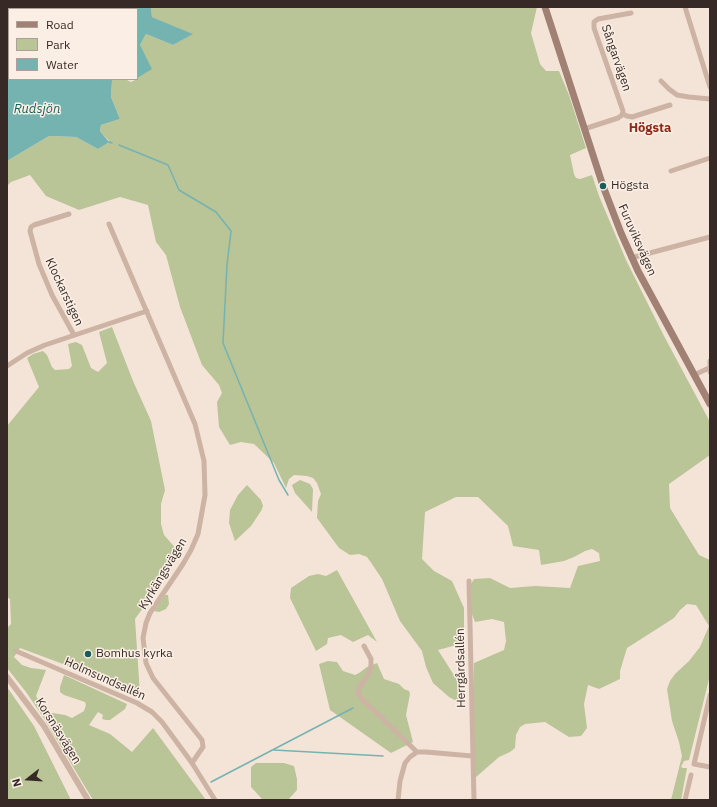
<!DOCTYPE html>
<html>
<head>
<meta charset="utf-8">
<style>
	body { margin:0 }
	#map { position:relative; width:717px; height:807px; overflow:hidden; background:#f4e4d8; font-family:"IBM Plex Sans",sans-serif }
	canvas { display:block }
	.frame { position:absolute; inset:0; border:8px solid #372a26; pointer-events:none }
	.legend { position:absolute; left:8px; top:8px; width:130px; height:72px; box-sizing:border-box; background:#fbefe5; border:1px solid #ada099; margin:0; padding:5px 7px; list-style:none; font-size:12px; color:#372a26 }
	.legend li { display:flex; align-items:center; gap:8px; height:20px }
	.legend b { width:20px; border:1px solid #ada099 }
	.north { position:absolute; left:8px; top:759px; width:40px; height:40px; -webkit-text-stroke:3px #fbefe5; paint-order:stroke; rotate:253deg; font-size:11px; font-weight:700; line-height:16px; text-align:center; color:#372a26 }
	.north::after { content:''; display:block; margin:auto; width:14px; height:18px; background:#372a26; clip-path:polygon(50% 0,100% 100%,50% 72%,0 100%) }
</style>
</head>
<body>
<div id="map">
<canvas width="717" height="807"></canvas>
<div class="frame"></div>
<ul class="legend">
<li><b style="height:5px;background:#a18174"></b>Road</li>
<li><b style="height:11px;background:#b9c497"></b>Park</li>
<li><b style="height:11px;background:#75b3b1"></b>Water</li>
</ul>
<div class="north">N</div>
</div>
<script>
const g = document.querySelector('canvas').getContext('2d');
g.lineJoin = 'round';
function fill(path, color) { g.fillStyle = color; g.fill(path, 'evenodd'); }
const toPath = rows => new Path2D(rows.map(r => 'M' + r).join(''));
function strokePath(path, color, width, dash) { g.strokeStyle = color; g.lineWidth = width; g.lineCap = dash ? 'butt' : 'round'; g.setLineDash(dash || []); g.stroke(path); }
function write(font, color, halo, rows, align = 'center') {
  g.font = font + ' "IBM Plex Sans",sans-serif'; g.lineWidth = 3; g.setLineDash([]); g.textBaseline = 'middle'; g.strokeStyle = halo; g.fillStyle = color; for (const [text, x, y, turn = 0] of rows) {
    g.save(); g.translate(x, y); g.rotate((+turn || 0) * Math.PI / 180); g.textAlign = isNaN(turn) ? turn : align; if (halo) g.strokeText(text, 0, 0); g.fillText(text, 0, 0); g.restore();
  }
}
const green = toPath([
	[151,7,537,7,531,33,540,64,546,71,559,71,569,95,586,148,570,155,574,174,576,178,580,179,592,175,599,196,626,260,664,336,710,422,710,455,669,484,670,508,699,555,710,560,710,675,689,760,684,761,681,767,683,768,687,768,681,800,671,800,682,756,679,742,672,721,667,689,670,681,675,674,689,661,700,647,709,626,696,605,687,604,680,610,674,618,627,648,620,671,620,679,599,689,588,685,584,704,587,728,581,736,569,737,545,722,525,724,520,727,516,735,515,748,510,752,499,757,475,778,473,702,474,663,504,650,506,641,504,622,492,619,475,622,472,614,471,584,474,579,490,578,510,588,535,586,570,588,578,566,600,561,599,553,592,549,585,551,574,557,564,561,541,565,539,550,513,546,508,526,478,497,456,497,425,512,422,559,434,571,452,581,464,608,464,643,438,650,457,680,463,693,464,703,460,703,449,697,433,683,426,667,422,651,400,621,382,579,372,564,367,557,359,554,350,555,339,548,317,518,318,501,321,494,317,483,313,478,307,476,294,475,289,479,286,488,274,463,254,444,241,442,230,445,219,427,217,402,222,393,219,385,202,365,180,307,166,255,156,242,148,205,120,197,79,210,46,196,30,175,11,182,7,186,7,161,49,136,76,137,98,149,109,141,100,131,101,125,120,119,111,97,112,81,114,79,125,79,131,82,137,79,140,45,146,34,173,45,192,34,152,17],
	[112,327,133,381,151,421,165,490,161,504,161,524,164,535,179,552,153,594,135,619,140,694,134,697,79,670,20,648,14,657,22,665,31,668,46,670,36,696,46,712,65,715,72,718,84,711,86,705,85,702,64,695,60,692,60,687,64,675,127,704,125,709,110,720,106,720,102,719,103,715,98,712,89,725,110,734,132,752,153,728,206,800,93,800,45,720,26,692,7,668,7,628,11,624,10,599,7,597,7,426,39,387,27,358,33,354,43,351,47,355,52,367,55,370,69,369,72,366,68,344,76,342,82,345,91,368,98,372,107,363,99,332],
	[300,480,310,484,313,489,312,512,295,493,293,488,292,485],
	[247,485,261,500,263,506,261,511,251,526,235,541,229,523,230,510,238,495],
	[337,570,377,642,368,635,353,642,341,635,328,638,327,644,316,651,290,598,291,588,309,576,318,574,326,576],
	[165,595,168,595,169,604,166,609,159,612,154,611],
	[328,661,337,662,343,671,355,675,359,673,367,667,377,663,384,679,399,684,404,689,409,691,410,694,406,715,413,742,391,753,330,710,319,664],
	[7,687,34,726,71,800,7,800],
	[256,763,284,763,294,766,297,779,297,790,288,800,262,799,251,787,251,767]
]);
const water = toPath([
	[7,7,151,7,152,17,193,34,173,45,146,34,140,45,152,69,137,78,137,9,9,9,9,79,114,79,112,81,111,97,120,119,101,125,100,131,109,142,98,149,76,137,49,136,7,161]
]);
const stream = toPath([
	[109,142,112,143],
	[119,145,168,165,179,190,216,212,231,231,227,265,223,343,279,480,288,495],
	[274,750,383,756],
	[211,782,353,708]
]);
const minor = toPath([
	[685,7,710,87],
	[661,81,669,89,677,95,689,97,710,99],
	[623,114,627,116,632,117,670,105],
	[584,129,618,118,622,115,623,111,594,28,594,22,598,19,631,13],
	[671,171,710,158],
	[69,214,34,225,31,227,30,231,39,264,52,295,74,335],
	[109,224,195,424,204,461,205,495,198,534,191,550,183,564,150,613,146,623,143,638,146,663,153,678,202,740,203,747,192,763],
	[631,258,710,237],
	[710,361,710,372],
	[7,366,27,353,45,345,147,311],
	[694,375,709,368],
	[469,581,474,800],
	[364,646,371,659,371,666,369,673,358,690,360,697,417,752],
	[16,651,137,703,152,712,162,722,192,763,215,800],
	[710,695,694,764,710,767],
	[398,800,400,781,405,763,410,757,417,752,426,752,472,756],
	[685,800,691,775]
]);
const tertiary = toPath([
	[7,677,44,726,88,800]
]);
const secondary = toPath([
	[545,7,603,186,621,233,638,271,710,404]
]);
const markers = [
	[603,186,4,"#185d5b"],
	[88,654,4,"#185d5b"]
];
const streetNames = [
	["Sångarvägen",616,58,71],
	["Furuviksvägen",637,240,66],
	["Klockarstigen",64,292,65],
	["Kyrkängsvägen",163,574,-59],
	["Herrgårdsallén",461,668,-91],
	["Holmsundsallén",105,679,24],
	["Korsnäsvägen",58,731,58]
];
const poiNames = [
	["Högsta",611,186],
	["Bomhus kyrka",96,654]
];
const waterNames = [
	["Rudsjön",37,109]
];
const neighbourhoodNames = [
	["Högsta",650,128]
];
fill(green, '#b9c497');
fill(water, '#75b3b1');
strokePath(stream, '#75b3b1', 1.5);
strokePath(minor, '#cdb3a3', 5);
strokePath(tertiary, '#cdb3a3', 6);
strokePath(secondary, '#a18174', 7);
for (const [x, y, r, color] of markers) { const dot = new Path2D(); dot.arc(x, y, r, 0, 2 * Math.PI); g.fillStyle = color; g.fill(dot); strokePath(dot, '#fbefe5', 1.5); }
write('12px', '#372a26', '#fbefe5', streetNames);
write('12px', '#372a26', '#fbefe5', poiNames, 'left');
write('italic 13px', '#185d5b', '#fbefe5', waterNames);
write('bold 13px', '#8e2917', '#fbefe5', neighbourhoodNames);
</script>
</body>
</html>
